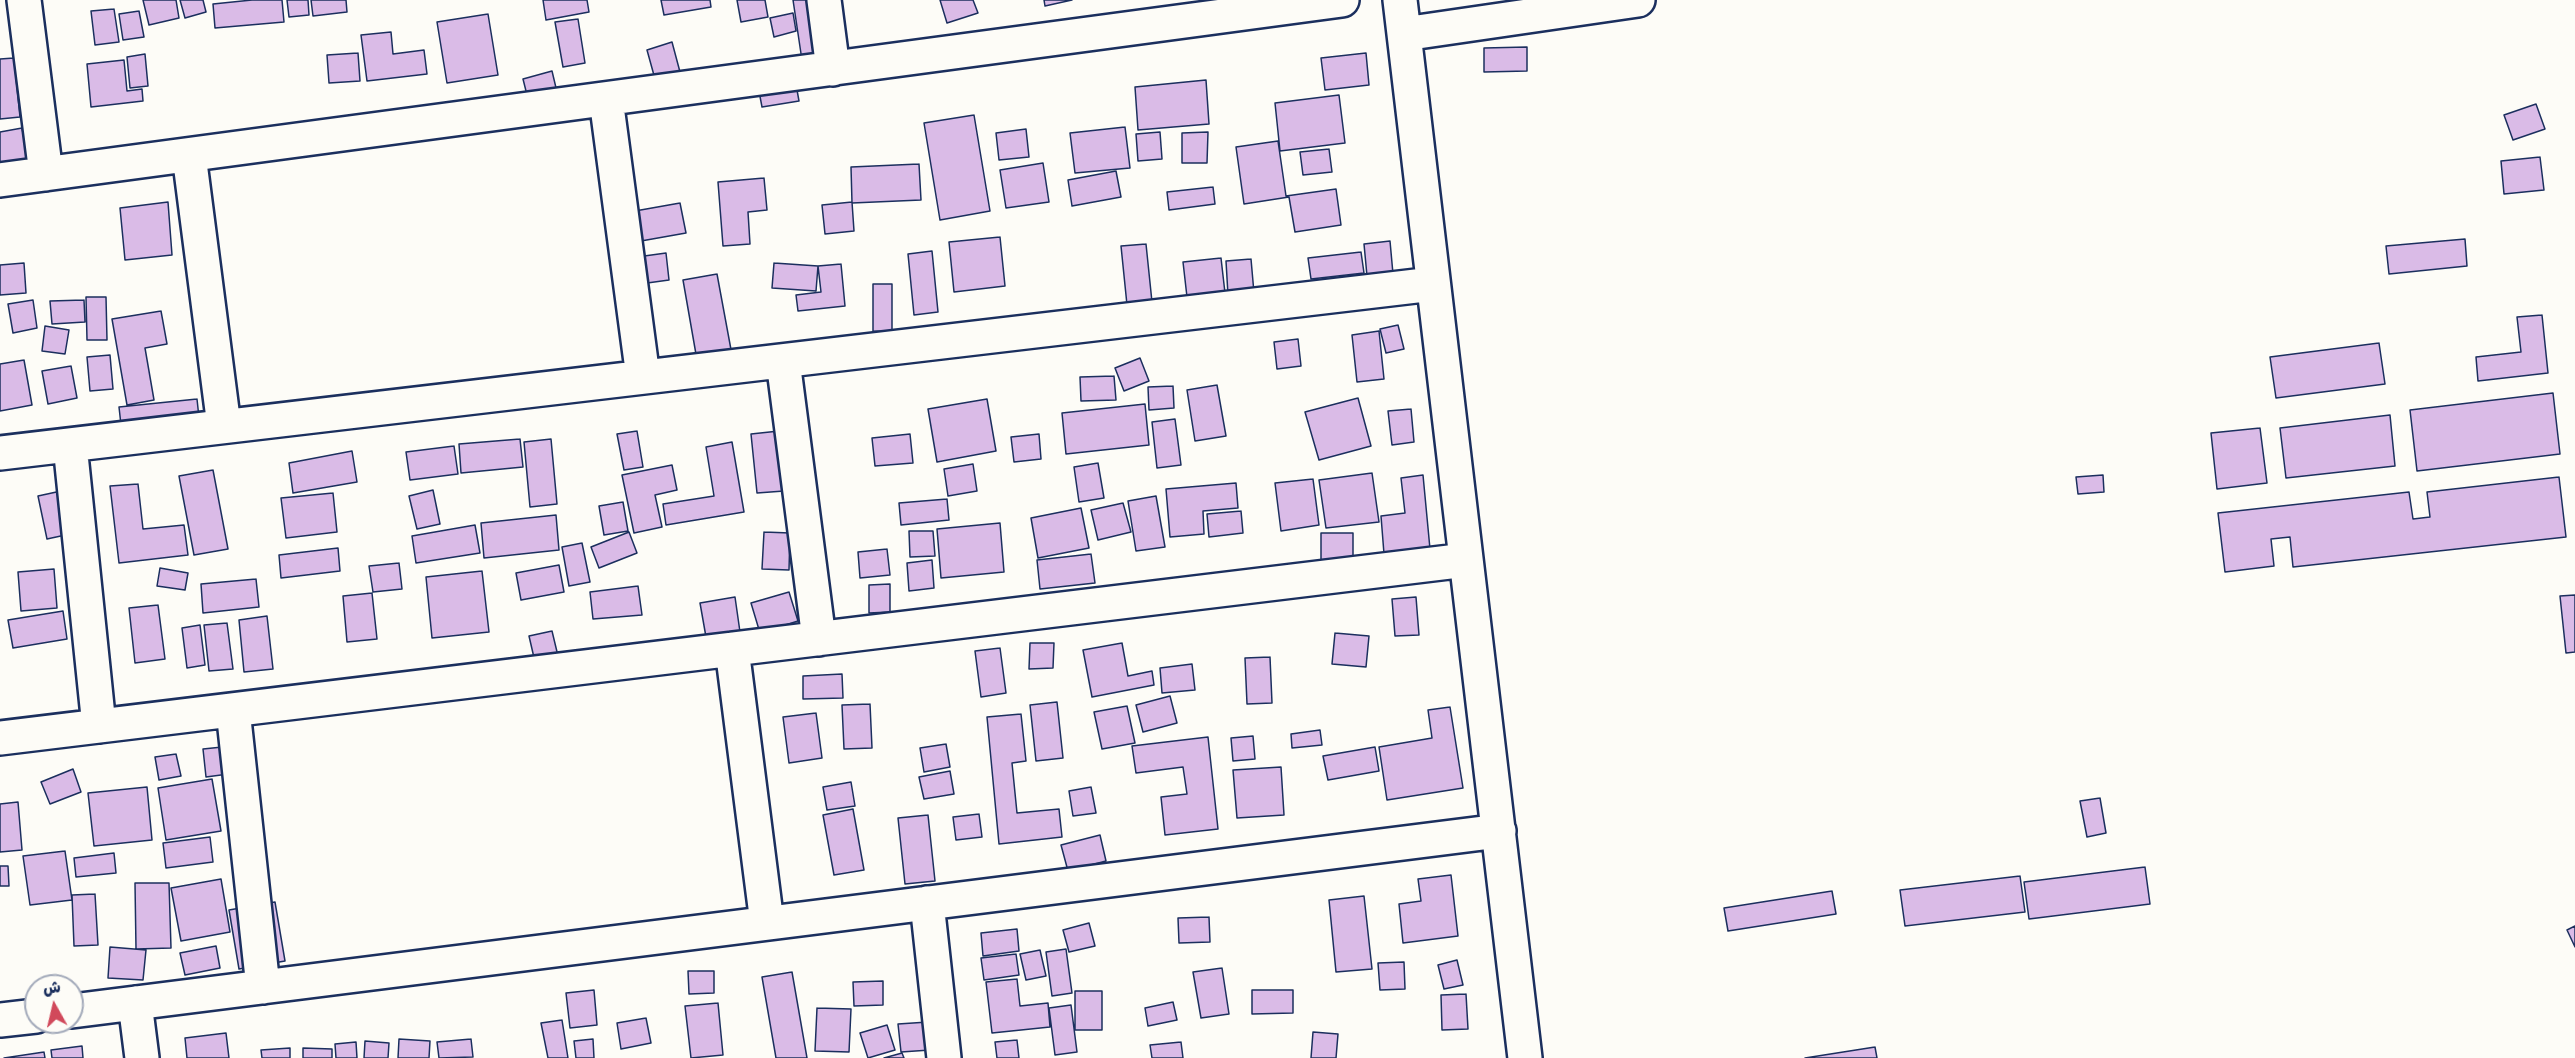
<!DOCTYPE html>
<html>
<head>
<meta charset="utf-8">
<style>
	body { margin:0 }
	#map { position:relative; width:2575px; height:1058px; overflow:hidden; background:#fdfcf7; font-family:"Comic Neue","Playpen Sans Arabic",sans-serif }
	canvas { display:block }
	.north { position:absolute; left:24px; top:974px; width:60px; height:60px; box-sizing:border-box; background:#fdfcf7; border:2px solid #a3aaba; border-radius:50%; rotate:352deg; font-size:16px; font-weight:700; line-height:24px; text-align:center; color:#1b2f5e }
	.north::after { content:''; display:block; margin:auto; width:21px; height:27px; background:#d1495b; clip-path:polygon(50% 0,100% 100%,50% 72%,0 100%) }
</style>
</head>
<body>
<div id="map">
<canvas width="2575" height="1058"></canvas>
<div class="north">ش</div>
</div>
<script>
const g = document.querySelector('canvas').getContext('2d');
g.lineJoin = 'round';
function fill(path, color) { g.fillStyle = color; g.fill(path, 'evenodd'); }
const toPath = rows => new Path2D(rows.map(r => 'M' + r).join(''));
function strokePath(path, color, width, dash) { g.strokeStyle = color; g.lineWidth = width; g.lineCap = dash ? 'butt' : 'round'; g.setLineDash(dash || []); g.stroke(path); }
const building = toPath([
	[143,0,176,0,179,18,149,25,143,0],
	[180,0,203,0,206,12,185,18,180,0],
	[252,0,282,0,284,22,215,28,213,4,252,0],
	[287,0,308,0,309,15,289,17,287,0],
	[311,0,346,0,347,12,313,16,311,0],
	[543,0,587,0,589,12,546,20,543,0],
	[661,0,710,0,711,7,664,15,661,0],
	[737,0,765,0,768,17,741,22,737,0],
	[793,0,822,0,833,63,803,67,793,0],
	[940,0,973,0,978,13,947,23,940,0],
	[1044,0,1072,0,1045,6,1044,0],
	[114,9,119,42,95,45,91,11,114,9],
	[139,11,144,37,123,40,119,14,139,11],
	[793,13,796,31,774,37,770,18,793,13],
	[488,14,498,75,447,83,437,22,488,14],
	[578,19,585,63,563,67,555,22,578,19],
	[391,32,393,54,424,50,427,74,367,81,361,35,391,32],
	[672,42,680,72,655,79,647,50,672,42],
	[1527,47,1527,71,1484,72,1484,48,1527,47],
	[358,53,360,81,329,83,327,55,358,53],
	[1366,53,1369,85,1325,90,1321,58,1366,53],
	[145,54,148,86,130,88,127,57,145,54],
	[14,58,20,117,0,119,0,59,14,58],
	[124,60,127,91,142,89,143,101,91,107,87,64,124,60],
	[552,71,557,92,528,99,523,79,552,71],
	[795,79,799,101,762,107,758,86,795,79],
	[1206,80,1209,124,1138,130,1135,87,1206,80],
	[1339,95,1345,143,1280,151,1275,103,1339,95],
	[2536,104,2545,129,2513,140,2504,115,2536,104],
	[974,115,990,211,940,220,924,123,974,115],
	[1125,127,1130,168,1075,173,1070,133,1125,127],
	[22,128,28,160,0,165,0,132,22,128],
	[1026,129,1029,157,999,160,996,133,1026,129],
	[1160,132,1162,159,1138,161,1136,134,1160,132],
	[1208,132,1207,163,1182,163,1182,133,1208,132],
	[1278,141,1286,196,1336,189,1341,225,1295,232,1289,197,1244,204,1236,147,1278,141],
	[1329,149,1332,172,1303,175,1300,152,1329,149],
	[2540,157,2544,190,2504,194,2501,161,2540,157],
	[1043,163,1049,202,1006,208,1000,170,1043,163],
	[919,164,921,200,852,203,851,167,919,164],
	[1116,171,1121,197,1072,206,1068,180,1116,171],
	[764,178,767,210,748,212,750,244,723,246,718,182,764,178],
	[1213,187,1215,204,1169,210,1167,192,1213,187],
	[168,202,172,255,125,260,120,208,168,202],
	[852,202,854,231,825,234,822,205,852,202],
	[680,203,686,233,641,241,635,211,680,203],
	[1000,237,1005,286,954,292,949,242,1000,237],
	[2465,239,2467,266,2389,274,2386,246,2465,239],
	[1390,241,1393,274,1367,276,1364,244,1390,241],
	[1146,244,1152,302,1127,305,1121,246,1146,244],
	[932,251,938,312,914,315,908,254,932,251],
	[1361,252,1364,273,1311,279,1308,258,1361,252],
	[666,253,669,280,640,284,637,257,666,253],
	[1221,258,1225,293,1187,297,1183,262,1221,258],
	[1251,259,1254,293,1228,295,1226,261,1251,259],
	[24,263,26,293,0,295,0,265,24,263],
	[774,263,818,266,816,291,772,288,774,263],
	[841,264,845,306,798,311,796,295,821,292,818,266,841,264],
	[717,274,732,355,697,360,683,280,717,274],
	[873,284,892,284,892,332,873,331,873,284],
	[86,297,106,297,107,340,87,340,86,297],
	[33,300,37,328,13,333,8,304,33,300],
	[84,300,85,322,52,324,50,301,84,300],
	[161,311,167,344,145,348,154,400,127,405,112,319,161,311],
	[2542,315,2548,373,2478,381,2476,357,2521,352,2517,317,2542,315],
	[1398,325,1404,349,1386,353,1380,329,1398,325],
	[45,326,69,330,65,354,42,351,45,326],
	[1379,331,1384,379,1357,382,1352,335,1379,331],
	[1298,339,1301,366,1277,369,1274,342,1298,339],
	[2379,343,2385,384,2276,398,2270,357,2379,343],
	[110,355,113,389,90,391,87,357,110,355],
	[1140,358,1149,381,1124,391,1115,368,1140,358],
	[24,360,32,405,0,411,0,364,24,360],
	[71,366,77,398,48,404,42,371,71,366],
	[1114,376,1116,400,1081,401,1080,377,1114,376],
	[1217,385,1226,436,1195,441,1187,390,1217,385],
	[1173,386,1174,408,1149,410,1148,387,1173,386],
	[2553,393,2560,454,2417,471,2410,410,2553,393],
	[1358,398,1371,446,1319,460,1305,412,1358,398],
	[197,399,200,427,122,434,119,407,197,399],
	[987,399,996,451,937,462,928,409,987,399],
	[1145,404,1149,445,1066,454,1062,413,1145,404],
	[1411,409,1414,442,1392,445,1388,411,1411,409],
	[2390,415,2395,466,2286,478,2280,428,2390,415],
	[1175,419,1181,465,1157,468,1152,422,1175,419],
	[2260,428,2267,483,2217,489,2211,433,2260,428],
	[637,431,643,467,624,470,617,434,637,431],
	[779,431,784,491,757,493,751,434,779,431],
	[910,434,913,463,875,466,872,438,910,434],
	[1039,434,1041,459,1014,462,1011,437,1039,434],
	[520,439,523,467,461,473,459,444,520,439],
	[551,439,557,504,530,507,524,442,551,439],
	[732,442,744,512,666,525,663,504,714,496,706,447,732,442],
	[454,446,458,474,410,480,406,452,454,446],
	[352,451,357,482,293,493,289,463,352,451],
	[1098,463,1104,498,1079,502,1074,467,1098,463],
	[973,464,977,491,948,496,944,469,973,464],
	[672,465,677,490,655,495,662,527,634,533,622,475,672,465],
	[213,470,228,549,194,555,179,476,213,470],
	[1372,473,1379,522,1326,528,1319,480,1372,473],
	[1423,475,1430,549,1384,554,1381,516,1405,513,1401,478,1423,475],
	[2103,475,2104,492,2078,494,2076,477,2103,475],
	[2559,477,2566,537,2293,567,2290,537,2271,539,2274,566,2225,572,2218,513,2409,492,2413,519,2430,517,2427,492,2559,477],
	[1313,479,1319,525,1281,531,1275,483,1313,479],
	[1236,483,1238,508,1203,511,1204,534,1170,537,1166,489,1236,483],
	[138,484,143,529,184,525,188,555,119,563,110,486,138,484],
	[433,490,440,524,417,529,409,496,433,490],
	[61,491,70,534,47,539,38,496,61,491],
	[333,493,337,532,286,538,281,498,333,493],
	[1156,496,1165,547,1136,551,1128,501,1156,496],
	[947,499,949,520,901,525,899,503,947,499],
	[623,502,628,531,604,535,599,506,623,502],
	[1123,503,1131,532,1098,540,1091,510,1123,503],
	[1081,508,1089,548,1038,558,1031,518,1081,508],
	[1241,511,1243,533,1209,537,1207,514,1241,511],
	[556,515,559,550,484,558,481,523,556,515],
	[1000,523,1004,572,941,578,937,529,1000,523],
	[475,525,480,553,416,563,412,536,475,525],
	[909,531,933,531,935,556,910,557,909,531],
	[629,532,637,553,599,568,591,547,629,532],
	[764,532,790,533,789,570,762,569,764,532],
	[1321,533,1353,533,1353,560,1321,561,1321,533],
	[582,543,590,582,569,586,562,547,582,543],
	[338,548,340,571,281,578,279,555,338,548],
	[887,549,890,575,860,578,858,552,887,549],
	[1091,554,1095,583,1040,589,1037,560,1091,554],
	[932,560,934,588,909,591,907,563,932,560],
	[399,563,402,589,373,592,369,566,399,563],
	[559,565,564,592,521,600,516,573,559,565],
	[160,568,188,573,185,590,157,586,160,568],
	[54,569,57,608,21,611,18,572,54,569],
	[482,571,489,632,432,638,426,577,482,571],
	[256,579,259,607,203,613,201,584,256,579],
	[890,584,890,612,869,613,869,585,890,584],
	[638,586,642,615,593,619,590,592,638,586],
	[789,592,798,621,760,633,751,603,789,592],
	[372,593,377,639,347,642,343,596,372,593],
	[2575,595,2575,652,2566,653,2560,596,2575,595],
	[735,597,740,632,706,637,700,603,735,597],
	[1416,597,1419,635,1395,636,1392,599,1416,597],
	[158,605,165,659,135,663,129,608,158,605],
	[63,611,67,639,13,648,8,620,63,611],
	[267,616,273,669,244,672,239,620,267,616],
	[227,623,233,669,209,671,204,625,227,623],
	[200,625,205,665,187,668,182,628,200,625],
	[552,631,558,656,535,662,529,636,552,631],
	[1335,633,1369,636,1366,667,1332,664,1335,633],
	[1030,643,1054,643,1053,668,1029,669,1030,643],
	[1122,643,1128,676,1152,671,1154,685,1092,697,1083,650,1122,643],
	[1000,648,1006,693,981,697,975,651,1000,648],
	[1270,657,1272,703,1247,704,1245,658,1270,657],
	[1192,664,1195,690,1162,693,1160,668,1192,664],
	[842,674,843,698,803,699,803,676,842,674],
	[1170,696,1177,723,1143,732,1136,705,1170,696],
	[1057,702,1063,758,1036,761,1030,705,1057,702],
	[870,704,872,748,844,749,842,705,870,704],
	[1127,706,1135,743,1102,749,1094,712,1127,706],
	[1450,707,1463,788,1387,800,1379,747,1432,738,1428,710,1450,707],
	[816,713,822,758,789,763,783,717,816,713],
	[1021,714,1026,761,1012,763,1017,813,1059,809,1062,837,999,844,987,717,1021,714],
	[1320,730,1322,745,1292,748,1291,734,1320,730],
	[1253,736,1255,759,1233,761,1231,738,1253,736],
	[1208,737,1218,829,1165,835,1161,797,1187,794,1183,767,1136,773,1132,746,1208,737],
	[946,744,950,767,924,772,920,748,946,744],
	[232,746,236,773,206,777,203,749,232,746],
	[1375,747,1379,771,1328,780,1323,756,1375,747],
	[176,754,181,776,159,780,155,757,176,754],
	[1281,767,1284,815,1237,818,1233,770,1281,767],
	[73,769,81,792,50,804,41,782,73,769],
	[950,771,954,794,924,799,919,777,950,771],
	[212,779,221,831,166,840,158,788,212,779],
	[851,782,855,806,827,810,823,787,851,782],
	[147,787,152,840,94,846,88,793,147,787],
	[1091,787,1096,813,1073,816,1069,791,1091,787],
	[2100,798,2106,833,2087,837,2080,801,2100,798],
	[18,802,22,850,0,852,0,804,18,802],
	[853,809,864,870,834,875,823,815,853,809],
	[979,814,982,837,956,840,953,817,979,814],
	[928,815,935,881,905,884,898,818,928,815],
	[1100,835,1106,861,1068,871,1061,845,1100,835],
	[210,837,213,862,166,868,163,843,210,837],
	[65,851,72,900,30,905,23,856,65,851],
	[114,853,116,873,76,877,74,858,114,853],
	[0,866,8,866,9,886,0,886,0,866],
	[2145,867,2150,904,2029,919,2024,882,2145,867],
	[1451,875,1458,936,1403,943,1399,904,1421,901,1418,879,1451,875],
	[2020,876,2025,912,1905,926,1900,890,2020,876],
	[221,879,230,932,181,941,171,888,221,879],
	[135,883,169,883,171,948,136,949,135,883],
	[1832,891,1836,914,1728,931,1724,908,1832,891],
	[95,894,98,945,74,946,72,895,95,894],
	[1364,896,1372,969,1336,972,1329,900,1364,896],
	[275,902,285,961,239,969,229,910,275,902],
	[1209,917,1210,942,1179,943,1178,918,1209,917],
	[1089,923,1095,946,1069,952,1063,930,1089,923],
	[2575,926,2575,947,2567,930,2575,926],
	[1017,929,1019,951,983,956,981,933,1017,929],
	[216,946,220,968,185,975,180,953,216,946],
	[110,947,146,950,143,980,108,978,110,947],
	[1066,949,1072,993,1052,996,1046,952,1066,949],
	[1040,950,1046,976,1026,980,1020,954,1040,950],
	[1016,954,1019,975,984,980,981,958,1016,954],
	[1457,960,1463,985,1444,989,1438,965,1457,960],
	[1404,962,1405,989,1380,990,1378,963,1404,962],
	[1222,968,1229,1014,1201,1018,1193,972,1222,968],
	[688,971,714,971,714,993,689,994,688,971],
	[792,972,807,1058,776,1058,762,977,792,972],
	[1017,979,1020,1006,1048,1003,1050,1027,992,1033,986,982,1017,979],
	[883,981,883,1005,854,1006,853,982,883,981],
	[594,990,597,1025,570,1028,566,993,594,990],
	[1252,990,1293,990,1293,1013,1252,1014,1252,990],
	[1075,991,1102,991,1102,1030,1075,1030,1075,991],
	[1466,994,1468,1029,1442,1030,1441,995,1466,994],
	[1173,1002,1177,1020,1148,1026,1145,1008,1173,1002],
	[718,1003,723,1055,691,1058,685,1006,718,1003],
	[1071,1005,1077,1052,1055,1055,1049,1008,1071,1005],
	[817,1008,851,1009,849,1052,815,1051,817,1008],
	[646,1018,651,1043,621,1049,617,1023,646,1018],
	[562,1020,568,1058,548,1058,541,1023,562,1020],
	[928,1022,930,1050,901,1052,898,1024,928,1022],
	[887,1025,895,1050,868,1058,860,1033,887,1025],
	[1313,1032,1338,1034,1336,1058,1311,1058,1313,1032],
	[226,1033,229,1058,187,1058,185,1038,226,1033],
	[399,1039,430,1041,429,1058,398,1058,399,1039],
	[471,1039,473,1057,439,1058,437,1042,471,1039],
	[593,1039,594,1058,576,1058,574,1041,593,1039],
	[1017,1040,1019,1058,997,1058,995,1042,1017,1040],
	[365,1041,389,1043,388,1058,364,1058,365,1041],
	[356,1042,357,1058,336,1058,335,1044,356,1042],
	[1181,1042,1183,1058,1152,1058,1150,1045,1181,1042],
	[82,1046,83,1058,52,1058,51,1050,82,1046],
	[1875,1047,1877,1058,1805,1058,1875,1047],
	[290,1048,290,1058,262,1058,261,1050,290,1048],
	[303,1048,332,1049,332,1058,303,1058,303,1048],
	[44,1052,45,1058,4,1058,44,1052],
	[902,1053,904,1058,884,1058,902,1053]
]);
const minor = toPath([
	[24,0,46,174],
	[824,0,833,69],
	[1400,0,1525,1058],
	[1404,34,1638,0],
	[606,99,643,377],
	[189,155,224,426],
	[0,180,1342,0],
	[783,361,819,639],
	[70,445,99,726],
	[0,453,1433,284],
	[732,649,767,923],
	[233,710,263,987],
	[0,738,1466,560],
	[927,903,944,1058],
	[135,1003,142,1058],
	[72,1011,1499,831],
	[0,1020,36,1016]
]);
fill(building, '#dabbe7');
strokePath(building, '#1b2f5e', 1.5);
strokePath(minor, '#1b2f5e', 38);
strokePath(minor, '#fdfcf7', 33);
</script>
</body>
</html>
